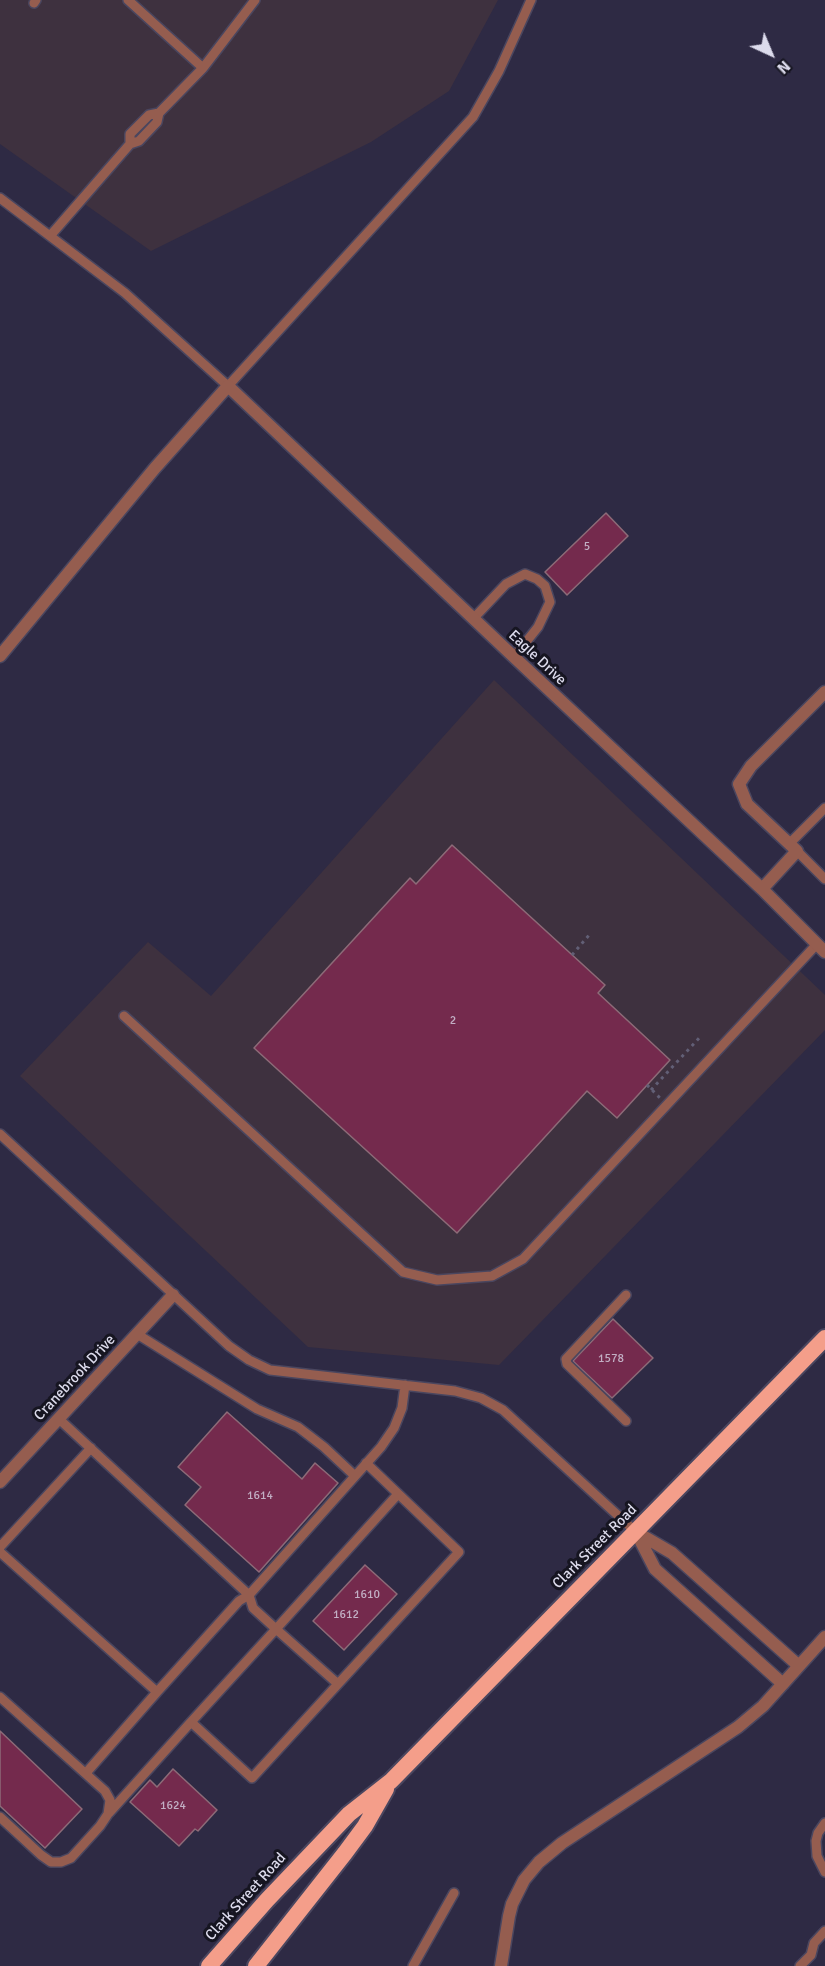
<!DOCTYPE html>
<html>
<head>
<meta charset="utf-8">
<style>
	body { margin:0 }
	#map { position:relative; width:825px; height:1966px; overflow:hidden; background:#2e2a44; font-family:Signika,sans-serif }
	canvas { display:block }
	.north { position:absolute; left:741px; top:24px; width:60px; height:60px; -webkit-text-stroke:4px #161521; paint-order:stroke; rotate:136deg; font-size:16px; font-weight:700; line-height:24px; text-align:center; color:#dcdbec }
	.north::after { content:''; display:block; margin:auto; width:21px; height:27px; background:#dcdbec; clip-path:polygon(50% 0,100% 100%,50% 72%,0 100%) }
</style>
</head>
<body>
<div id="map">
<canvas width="825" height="1966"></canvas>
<div class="north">N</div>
</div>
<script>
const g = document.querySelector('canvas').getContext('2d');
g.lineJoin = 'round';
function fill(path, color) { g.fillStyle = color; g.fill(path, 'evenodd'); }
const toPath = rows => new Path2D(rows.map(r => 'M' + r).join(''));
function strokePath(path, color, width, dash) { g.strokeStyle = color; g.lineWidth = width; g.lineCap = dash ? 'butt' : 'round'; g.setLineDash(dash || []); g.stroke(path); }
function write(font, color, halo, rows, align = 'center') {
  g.font = font + ' Signika,sans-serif'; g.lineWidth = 6; g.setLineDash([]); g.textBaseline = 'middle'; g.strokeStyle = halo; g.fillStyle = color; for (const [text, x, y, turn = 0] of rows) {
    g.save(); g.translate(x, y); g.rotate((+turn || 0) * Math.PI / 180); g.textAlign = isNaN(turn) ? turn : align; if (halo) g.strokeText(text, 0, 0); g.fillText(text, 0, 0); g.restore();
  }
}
const industrial = toPath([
	[0,0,498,0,449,91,371,142,151,251,0,144],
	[494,680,825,995,825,1030,499,1365,308,1347,20,1076,148,942,211,996]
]);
const building = toPath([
	[606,513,628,536,567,595,545,572,606,513],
	[452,845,605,985,598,993,670,1060,617,1118,587,1091,457,1233,254,1048,410,878,416,884,452,845],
	[613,1319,653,1358,612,1398,573,1361,613,1319],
	[227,1412,302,1479,315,1463,338,1483,259,1572,185,1505,201,1487,178,1467,227,1412],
	[365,1565,397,1594,344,1650,313,1621,365,1565],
	[0,1731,82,1809,45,1848,0,1806,0,1731],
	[173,1769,217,1810,198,1831,195,1829,179,1846,130,1802,150,1780,157,1787,173,1769]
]);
const path = toPath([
	[572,955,590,934],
	[647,1085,660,1098],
	[651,1090,702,1035]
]);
const service = toPath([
	[128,0,203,68],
	[34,3,36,0],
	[130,144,130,134,149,115,159,113],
	[0,198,125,293,228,386,473,117,499,71,531,0],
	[50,236,130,144,139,141,157,122,159,113,203,68,255,0],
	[473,619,506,584,525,574,537,579,545,586,550,602,538,627,514,657],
	[789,844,825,808],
	[797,851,825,879],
	[124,1016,403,1272,437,1280,492,1276,523,1259,817,944],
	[0,1134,229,1346,249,1360,270,1370,455,1391,481,1398,503,1410,636,1532],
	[137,1334,257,1409,298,1427,324,1447,355,1476],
	[59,1419,249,1595,253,1608,276,1629,338,1684,252,1778,191,1722,276,1629,398,1494],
	[626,1421,567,1364,566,1359,626,1295],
	[0,1547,91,1448],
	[0,1552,157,1692,239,1601,249,1595,381,1447,394,1428,402,1408,405,1385],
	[338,1684,459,1552,366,1463],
	[0,1697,105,1791,110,1800,108,1814,100,1826,71,1858,61,1862,51,1862,41,1855,0,1817],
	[86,1773,157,1692],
	[109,1813,191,1722],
	[825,1823,818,1833,816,1841,817,1856,825,1872],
	[413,1966,454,1893],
	[800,1966,811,1955,814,1943,825,1931]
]);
const minor = toPath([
	[0,656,155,468,228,386,514,657,762,889,825,952],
	[762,889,797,851,747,804,739,784,751,766,825,692],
	[0,1482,173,1295],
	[636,1532,655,1569,783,1684],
	[636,1532,672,1553,799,1666],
	[501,1966,509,1916,512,1904,524,1880,539,1862,562,1843,738,1727,763,1706,825,1637]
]);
const trunk = toPath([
	[209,1966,267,1900,349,1814,391,1781,825,1338],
	[256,1966,345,1853,365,1826,386,1789]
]);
const numberNames = [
	["5",587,547],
	["2",453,1021],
	["1578",611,1359],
	["1614",260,1496],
	["1610",367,1595],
	["1612",346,1615],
	["1624",173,1806]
];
const streetNames = [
	["Eagle Drive",537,658,43],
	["Cranebrook Drive",75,1378,-47],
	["Clark Street Road",595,1547,-45],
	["Clark Street Road",246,1897,-48]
];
fill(industrial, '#3e313f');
fill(building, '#742a4d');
strokePath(building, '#8d6b78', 1.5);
strokePath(service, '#4a465f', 12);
strokePath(minor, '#4a465f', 15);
strokePath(trunk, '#4a465f', 20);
strokePath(path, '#625f76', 3, [3, 4.5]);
strokePath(service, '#955d4f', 9);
strokePath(minor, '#955d4f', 12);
strokePath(trunk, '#f49e8a', 16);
write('12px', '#c2afc4', null, numberNames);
write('15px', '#dcdbec', '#161521', streetNames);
</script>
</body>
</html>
